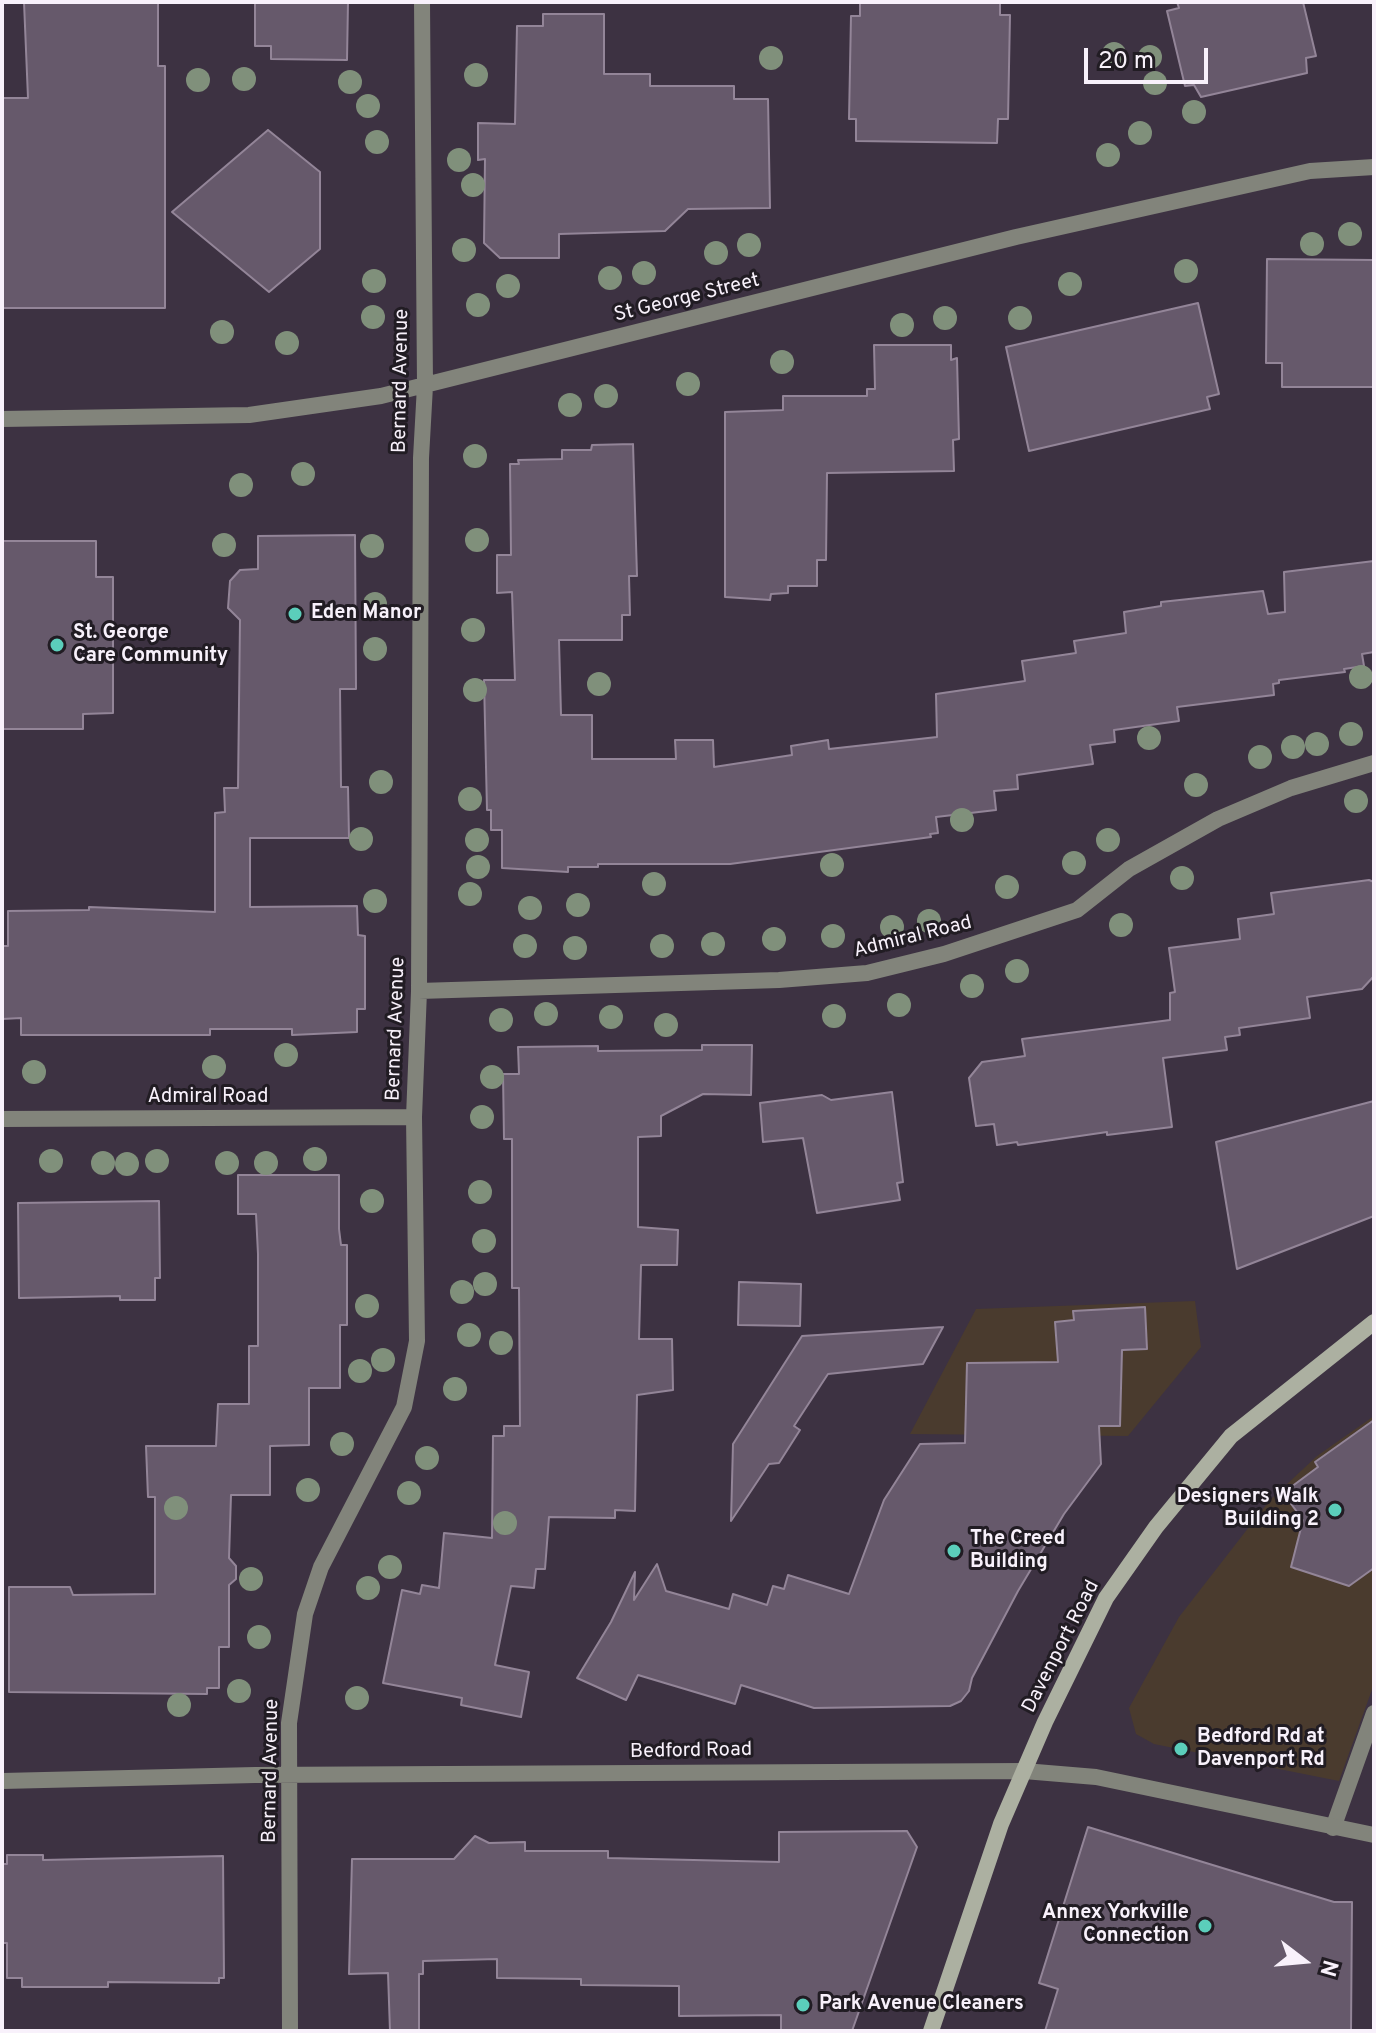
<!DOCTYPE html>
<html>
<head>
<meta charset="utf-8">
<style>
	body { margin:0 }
	#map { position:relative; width:1376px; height:2033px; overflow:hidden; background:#3d3242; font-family:Overpass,sans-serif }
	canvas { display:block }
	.frame { position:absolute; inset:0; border:4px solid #f8f1fb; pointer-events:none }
	.north { position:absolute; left:1264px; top:1921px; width:80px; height:80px; -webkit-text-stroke:6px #211c23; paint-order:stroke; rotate:106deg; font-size:22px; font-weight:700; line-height:32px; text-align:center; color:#f8f1fb }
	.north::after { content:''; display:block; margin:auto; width:28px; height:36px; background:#f8f1fb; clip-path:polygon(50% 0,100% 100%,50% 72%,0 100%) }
	.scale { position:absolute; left:1084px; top:48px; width:124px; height:36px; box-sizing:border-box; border:4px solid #f8f1fb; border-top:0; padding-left:10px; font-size:24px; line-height:28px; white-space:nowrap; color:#f8f1fb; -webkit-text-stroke:6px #211c23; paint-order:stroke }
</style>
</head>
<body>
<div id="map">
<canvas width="1376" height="2033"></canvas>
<div class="frame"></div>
<div class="north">N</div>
<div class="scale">20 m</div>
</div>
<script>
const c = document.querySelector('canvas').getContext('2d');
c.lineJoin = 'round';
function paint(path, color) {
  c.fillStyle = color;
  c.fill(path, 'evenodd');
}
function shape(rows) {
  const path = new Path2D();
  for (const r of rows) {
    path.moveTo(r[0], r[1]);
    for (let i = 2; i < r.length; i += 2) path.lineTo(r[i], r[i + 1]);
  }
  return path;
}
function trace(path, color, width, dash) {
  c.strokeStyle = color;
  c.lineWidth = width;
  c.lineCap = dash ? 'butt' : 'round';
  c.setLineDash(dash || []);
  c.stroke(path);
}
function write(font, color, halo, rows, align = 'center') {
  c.font = font + ' Overpass,sans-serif';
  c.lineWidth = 6;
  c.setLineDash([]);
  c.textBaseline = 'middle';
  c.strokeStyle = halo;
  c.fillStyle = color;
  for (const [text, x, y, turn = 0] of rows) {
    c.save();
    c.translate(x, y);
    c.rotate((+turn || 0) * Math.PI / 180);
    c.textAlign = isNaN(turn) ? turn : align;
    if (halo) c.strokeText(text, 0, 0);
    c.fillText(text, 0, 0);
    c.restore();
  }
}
paint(shape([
	[1195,1301,1201,1347,1128,1436,910,1434,976,1309],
	[1374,1416,1374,1684,1339,1781,1154,1744,1136,1734,1129,1708,1179,1617,1270,1500,1317,1456]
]), '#4a3b2e');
const building = shape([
	[24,2,158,2,158,66,165,66,165,308,2,308,2,98,28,98,24,2],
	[255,2,348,2,347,60,271,59,271,46,255,46,255,2],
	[860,2,1000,2,1000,15,1010,15,1008,119,998,119,997,143,856,141,856,119,849,119,851,16,860,16,860,2],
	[1177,2,1303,2,1316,56,1306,58,1307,73,1201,97,1194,85,1185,86,1167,11,1179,8,1177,2],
	[543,14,604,14,604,74,650,74,650,86,734,86,734,99,768,99,770,208,688,209,665,231,559,234,559,258,500,258,484,243,485,159,478,160,478,123,515,124,517,26,543,26,543,14],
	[268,130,320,172,320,249,269,292,172,212,268,130],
	[1267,259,1374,260,1374,387,1282,387,1282,363,1266,363,1267,259],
	[1198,303,1219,394,1207,397,1210,409,1029,451,1006,347,1198,303],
	[874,345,951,345,951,360,957,358,959,439,953,440,954,471,827,473,826,560,817,560,817,586,788,586,788,593,771,594,770,600,725,597,725,412,783,410,783,396,867,396,867,389,875,389,874,345],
	[633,444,637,576,629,576,630,615,622,615,622,640,559,640,561,715,592,715,592,759,676,759,675,740,713,740,714,767,792,755,791,746,828,740,829,749,937,737,936,694,1025,681,1022,661,1076,653,1074,641,1126,633,1124,612,1161,606,1161,602,1263,591,1268,614,1285,612,1284,572,1374,561,1374,652,1362,654,1364,666,1344,669,1345,672,1279,680,1279,683,1273,684,1274,695,1177,707,1179,721,1114,730,1115,742,1090,745,1093,764,1017,775,1018,789,994,791,996,810,936,817,938,833,930,834,931,837,730,864,598,864,598,867,568,867,568,872,502,868,502,830,491,830,491,810,487,810,484,680,515,680,512,592,497,593,497,555,511,555,510,464,519,464,518,460,562,459,562,450,591,450,592,445,633,444],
	[355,535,356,689,340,689,341,787,348,787,349,838,250,838,250,907,357,906,358,935,365,936,365,1009,357,1009,357,1032,292,1035,292,1029,210,1029,210,1035,21,1035,21,1018,2,1019,2,946,8,946,8,911,89,910,89,907,215,912,215,813,225,812,224,788,238,788,240,620,228,608,230,581,240,570,258,569,258,536,355,535],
	[2,541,96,541,96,577,113,577,113,713,83,714,83,729,2,729,2,541],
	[1369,880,1374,882,1374,976,1362,989,1307,997,1310,1018,1239,1028,1240,1035,1225,1037,1227,1050,1163,1058,1172,1127,1107,1135,1107,1132,1018,1145,1017,1142,997,1145,994,1124,976,1126,969,1078,982,1062,1025,1056,1022,1039,1170,1020,1170,993,1175,992,1169,948,1240,939,1238,919,1274,914,1271,893,1369,880],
	[702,1045,752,1045,751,1095,703,1094,661,1116,661,1136,638,1137,638,1227,678,1230,677,1265,641,1265,639,1339,672,1339,673,1390,637,1395,635,1511,615,1510,615,1518,549,1517,545,1569,536,1569,534,1588,511,1586,495,1665,529,1672,521,1717,461,1705,462,1698,383,1683,402,1590,420,1594,422,1585,439,1588,444,1533,492,1538,493,1436,504,1436,504,1426,520,1426,519,1288,512,1288,512,1139,504,1139,503,1074,519,1074,518,1047,598,1046,598,1051,702,1050,702,1045],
	[892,1092,903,1182,897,1183,900,1200,817,1213,803,1138,763,1142,760,1103,822,1095,831,1100,892,1092],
	[1374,1101,1374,1216,1237,1269,1216,1142,1374,1101],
	[238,1175,339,1175,339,1229,341,1245,347,1245,347,1325,340,1325,340,1388,309,1388,309,1445,270,1446,270,1495,231,1495,229,1558,236,1566,236,1579,229,1585,229,1647,219,1647,219,1688,207,1688,207,1694,9,1692,9,1587,70,1587,73,1595,155,1594,155,1497,148,1497,146,1446,216,1446,218,1404,249,1404,249,1346,258,1346,258,1254,256,1214,238,1214,238,1175],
	[159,1201,160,1278,155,1278,155,1300,120,1300,120,1296,19,1298,18,1203,159,1201],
	[739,1282,801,1284,800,1326,738,1325,739,1282],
	[1145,1307,1147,1349,1122,1350,1120,1426,1099,1426,1101,1464,1064,1514,1018,1591,972,1678,969,1691,961,1701,950,1706,814,1708,741,1685,735,1704,638,1675,626,1700,577,1678,611,1622,635,1572,634,1600,657,1564,666,1591,729,1609,733,1594,767,1605,773,1586,784,1589,788,1575,849,1594,884,1500,920,1444,965,1443,967,1363,1058,1362,1055,1322,1074,1320,1073,1311,1145,1307],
	[943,1327,923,1364,828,1374,794,1426,800,1430,779,1463,769,1464,731,1521,733,1444,802,1336,943,1327],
	[1374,1420,1374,1568,1349,1586,1291,1567,1303,1520,1283,1493,1318,1467,1315,1462,1374,1420],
	[1088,1827,1334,1902,1352,1902,1351,2031,1045,2031,1058,1989,1039,1983,1088,1827],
	[907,1831,917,1847,852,2031,781,2031,781,2015,679,2016,679,1986,581,1985,581,1979,497,1978,497,1959,423,1961,423,1974,419,1974,419,2031,390,2031,388,1973,349,1974,352,1859,454,1859,475,1836,489,1843,525,1842,525,1851,608,1851,608,1858,779,1862,779,1832,907,1831],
	[7,1855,43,1855,43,1860,223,1856,224,1978,219,1978,219,1983,108,1982,108,1987,22,1987,22,1978,7,1978,7,1943,2,1943,2,1864,7,1864,7,1855]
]);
paint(building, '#66596b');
trace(building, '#938598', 2);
trace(shape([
	[1333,1828,1374,1713]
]), '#82847b', 16);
trace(shape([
	[2,419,249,415,381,396,1016,237,1310,171,1374,167],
	[419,991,779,980,867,973,944,954,1077,910,1129,869,1218,819,1291,788,1374,763],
	[2,1119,414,1117],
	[2,1781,255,1775,1024,1771,1096,1777,1374,1835],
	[290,2031,289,1723,305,1614,321,1567,404,1407,417,1341,414,1117,419,991,421,458,425,386,422,2]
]), '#82847b', 16);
trace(shape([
	[931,2031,1001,1824,1045,1722,1106,1598,1156,1527,1231,1436,1374,1322]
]), '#acb0a1', 16);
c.fillStyle = '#80907b';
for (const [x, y] of [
	[1114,54],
	[1150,57],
	[771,58],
	[476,75],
	[244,79],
	[198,80],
	[350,82],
	[1155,83],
	[368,106],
	[1194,112],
	[1140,133],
	[377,142],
	[1108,155],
	[459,160],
	[473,185],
	[1350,234],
	[1312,244],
	[749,245],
	[464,250],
	[716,253],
	[1186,271],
	[644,273],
	[610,278],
	[374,281],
	[1070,284],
	[508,286],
	[478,305],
	[373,317],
	[945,318],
	[1020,318],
	[902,325],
	[222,332],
	[287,343],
	[782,362],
	[688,384],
	[606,396],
	[570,405],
	[475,456],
	[303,474],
	[241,485],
	[477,540],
	[224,545],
	[372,546],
	[375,604],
	[473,630],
	[375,649],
	[1361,677],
	[599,684],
	[475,690],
	[1351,734],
	[1149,738],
	[1317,744],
	[1293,747],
	[1260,757],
	[381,782],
	[1196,785],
	[470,799],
	[1356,801],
	[962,820],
	[361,839],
	[477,840],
	[1108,840],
	[1074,863],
	[832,865],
	[478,867],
	[1182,878],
	[654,884],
	[1007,887],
	[470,894],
	[375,901],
	[578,905],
	[530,908],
	[929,921],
	[1121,925],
	[892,927],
	[833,936],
	[774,939],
	[713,944],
	[525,946],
	[662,946],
	[575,948],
	[1017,971],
	[972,986],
	[899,1005],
	[546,1014],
	[834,1016],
	[611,1017],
	[501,1020],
	[666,1025],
	[286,1055],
	[214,1067],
	[34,1072],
	[492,1077],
	[482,1117],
	[315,1159],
	[51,1161],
	[157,1161],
	[103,1163],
	[227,1163],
	[266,1163],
	[127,1164],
	[480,1192],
	[372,1201],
	[484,1241],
	[485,1284],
	[462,1292],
	[367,1306],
	[469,1335],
	[501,1343],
	[383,1360],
	[360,1371],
	[455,1389],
	[342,1444],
	[427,1458],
	[308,1490],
	[409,1493],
	[176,1508],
	[505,1523],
	[390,1567],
	[251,1579],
	[368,1588],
	[259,1637],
	[239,1691],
	[357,1698],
	[179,1705]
]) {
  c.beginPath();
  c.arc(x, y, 12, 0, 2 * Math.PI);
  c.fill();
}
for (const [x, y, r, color] of [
	[295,614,8,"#5bcebb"],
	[57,645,8,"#5bcebb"],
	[1335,1510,8,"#5bcebb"],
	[954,1551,8,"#5bcebb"],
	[1181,1749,8,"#5bcebb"],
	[1205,1926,8,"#5bcebb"],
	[803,2005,8,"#5bcebb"]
]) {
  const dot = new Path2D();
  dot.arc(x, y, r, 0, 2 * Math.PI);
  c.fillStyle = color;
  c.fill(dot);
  trace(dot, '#211c23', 3);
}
write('20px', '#f8f1fb', '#211c23', [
	["St George Street",687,299,-14],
	["Bernard Avenue",402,381,-89],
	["Admiral Road",913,938,-14],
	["Bernard Avenue",397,1029,-88],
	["Admiral Road",208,1098],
	["Davenport Road",1062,1647,-63],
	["Bedford Road",691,1752,-1],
	["Bernard Avenue",272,1771,-89]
]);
write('bold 20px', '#f8f1fb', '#211c23', [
	["Eden Manor",311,614],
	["St. George",73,634],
	["Care Community",73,657],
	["Designers Walk",1319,1498,"right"],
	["Building 2",1319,1521,"right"],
	["The Creed",970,1540],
	["Building",970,1563],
	["Bedford Rd at",1197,1738],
	["Davenport Rd",1197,1761],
	["Annex Yorkville",1189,1914,"right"],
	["Connection",1189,1937,"right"],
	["Park Avenue Cleaners",819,2005]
], 'left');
</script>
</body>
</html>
